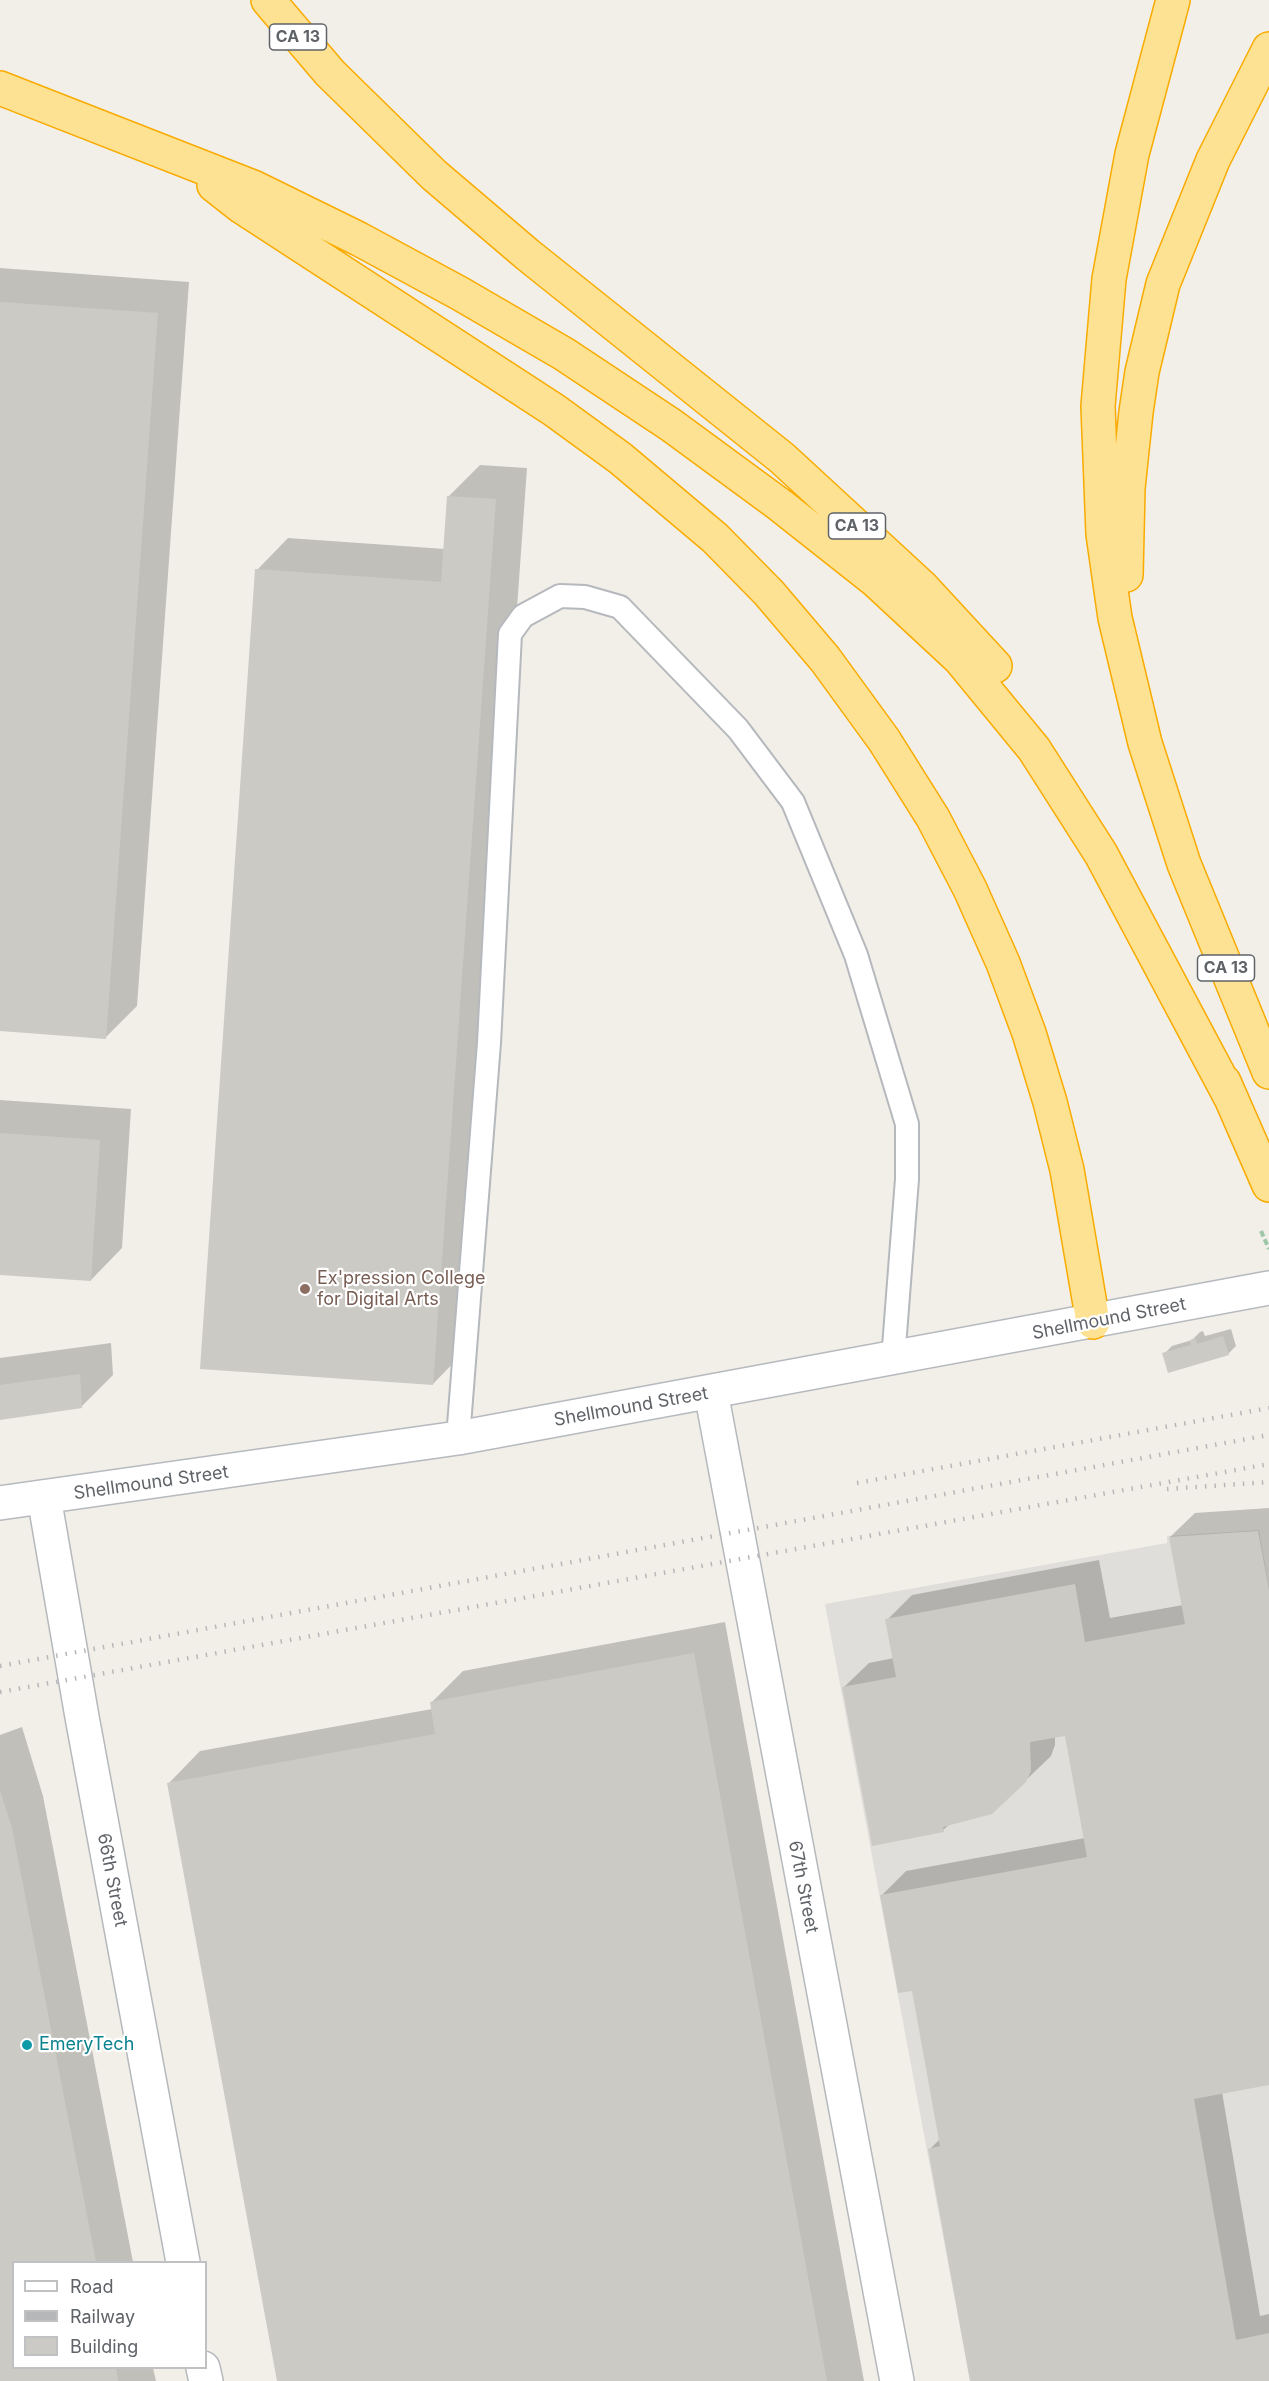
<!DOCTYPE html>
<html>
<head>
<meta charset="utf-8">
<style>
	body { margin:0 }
	#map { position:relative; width:1269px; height:2381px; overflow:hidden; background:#f1efe8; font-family:Inter,sans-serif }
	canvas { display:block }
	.legend { position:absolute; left:12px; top:2261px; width:195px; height:108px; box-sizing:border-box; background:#fff; border:2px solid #bfc1c3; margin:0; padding:8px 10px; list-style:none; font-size:18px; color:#5f6368 }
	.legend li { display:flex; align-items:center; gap:12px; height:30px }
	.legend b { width:30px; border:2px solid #bfc1c3 }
</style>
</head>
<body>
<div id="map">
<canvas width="1269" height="2381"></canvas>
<ul class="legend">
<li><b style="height:8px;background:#fff"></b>Road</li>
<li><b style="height:8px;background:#b6b7b8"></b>Railway</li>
<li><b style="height:16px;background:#cccac5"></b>Building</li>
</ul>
</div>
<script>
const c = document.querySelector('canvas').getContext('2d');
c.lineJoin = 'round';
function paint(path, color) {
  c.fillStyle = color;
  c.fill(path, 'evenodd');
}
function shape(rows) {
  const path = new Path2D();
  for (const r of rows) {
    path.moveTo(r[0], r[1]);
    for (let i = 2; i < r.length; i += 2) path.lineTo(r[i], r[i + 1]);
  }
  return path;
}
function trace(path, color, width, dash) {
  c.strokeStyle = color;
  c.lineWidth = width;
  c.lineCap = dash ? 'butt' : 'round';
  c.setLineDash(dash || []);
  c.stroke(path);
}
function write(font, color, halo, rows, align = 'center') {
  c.font = font + ' Inter,sans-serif';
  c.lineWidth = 4.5;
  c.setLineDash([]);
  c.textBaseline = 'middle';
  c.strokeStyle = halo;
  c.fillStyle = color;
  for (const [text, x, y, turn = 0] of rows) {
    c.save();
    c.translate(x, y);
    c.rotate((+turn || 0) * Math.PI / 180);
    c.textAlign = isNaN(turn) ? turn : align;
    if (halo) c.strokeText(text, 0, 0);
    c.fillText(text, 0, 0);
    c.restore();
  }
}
paint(shape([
	[1259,1530,1269,1586,1269,2381,970,2381,825,1604,1167,1543,1167,1536]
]), '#e0deda');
paint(shape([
	[0,268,189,282,137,1006,106,1037,0,1030],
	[480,465,527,468,464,1352,433,1384,257,570,288,538,445,549,448,497],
	[0,1100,131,1109,122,1248,91,1280,0,1274],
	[1231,1329,1236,1346,1228,1354,1164,1354,1172,1346,1192,1340,1200,1332,1203,1331,1205,1336],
	[111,1343,113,1375,81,1407,0,1418,0,1358],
	[1269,1508,1269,2083,1222,2092,1260,2316,1269,2314,1269,2381,972,2381,930,2149,941,2138,913,1989,882,1895,906,1871,1085,1838,1066,1734,1055,1736,1055,1745,1051,1756,1025,1781,950,1824,943,1830,844,1687,869,1663,894,1658,887,1620,912,1595,1099,1560,1110,1618,1183,1605,1170,1537,1195,1513],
	[725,1622,864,2381,278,2381,169,1783,200,1751,432,1709,431,1703,463,1671],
	[22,1727,43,1796,133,2262,14,2262,14,2368,153,2368,156,2381,0,2381,0,1735]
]), '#0003');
paint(shape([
	[0,302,158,313,106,1039,0,1031],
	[447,496,496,499,433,1385,200,1369,255,569,441,582],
	[0,1133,100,1140,91,1281,0,1275],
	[1223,1336,1229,1355,1168,1373,1162,1353,1191,1345,1190,1340,1195,1338,1197,1344],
	[80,1374,82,1408,0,1420,0,1385],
	[1258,1531,1269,1590,1269,2085,1194,2099,1236,2340,1269,2333,1269,2381,970,2381,928,2149,940,2146,912,1991,898,1993,880,1895,1087,1857,1065,1736,1030,1742,1031,1771,1026,1782,992,1814,943,1827,944,1832,872,1846,842,1687,896,1677,885,1619,1075,1584,1085,1642,1185,1624,1169,1537],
	[694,1653,827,2381,277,2381,167,1783,435,1734,430,1702],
	[0,1791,12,1828,96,2262,14,2262,14,2368,116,2368,118,2381,0,2381]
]), '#cccac5');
const lane = shape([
	[458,1438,489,1043,510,634,523,616,560,596,585,597,620,607,738,729,793,802,856,955,907,1124,907,1179,893,1360]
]);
const street = shape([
	[711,1392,897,2381],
	[44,1497,82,1717,183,2262],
	[203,2368,206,2381]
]);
const secondary = shape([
	[0,1503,458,1438,1269,1288]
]);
const highway = shape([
	[268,0,330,73,434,175,528,255,782,458,922,587,995,666],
	[1173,0,1132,154,1109,279,1098,406,1103,534,1115,618,1145,743,1184,864,1269,1072],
	[0,88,253,187,359,239,459,293,564,354,671,425,780,505,875,580,960,659,1034,749,1101,854,1232,1100],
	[214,185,242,207,554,410,620,458,715,538,769,593,825,659,884,740,933,818,970,889,1003,963,1029,1033,1050,1102,1067,1170,1093,1322],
	[1126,575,1128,488,1136,412,1142,372,1163,284,1213,160,1269,49],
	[1224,1082,1269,1185]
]);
trace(lane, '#b5b8bc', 26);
trace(street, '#b5b8bc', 36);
trace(secondary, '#b6babf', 36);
trace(highway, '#f9ab00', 36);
trace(shape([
	[1261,1231,1269,1249]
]), '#9cc7a9', 4, [6, 3]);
trace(lane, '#fff', 22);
trace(street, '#fff', 33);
trace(secondary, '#fff', 33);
trace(highway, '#fde293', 33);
trace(shape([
	[857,1483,1269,1408],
	[1167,1489,1269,1482],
	[0,1666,1269,1435],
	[0,1692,1269,1464]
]), '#b6b7b8', 4.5, [1.5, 8]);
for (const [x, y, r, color] of [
	[305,1289,6,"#8d6e63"],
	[27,2045,6,"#0f9aa8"]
]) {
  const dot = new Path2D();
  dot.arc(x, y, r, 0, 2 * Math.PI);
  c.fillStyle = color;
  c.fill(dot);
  trace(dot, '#fff', 2);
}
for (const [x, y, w] of [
	[298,37,57],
	[857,526,57],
	[1226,968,57]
]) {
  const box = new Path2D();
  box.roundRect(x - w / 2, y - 13, w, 26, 4.5);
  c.fillStyle = '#fff';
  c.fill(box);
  trace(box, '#5f6368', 1.5);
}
write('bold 16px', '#5f6368', null, [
	["CA 13",298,37],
	["CA 13",857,526],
	["CA 13",1226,968]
]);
write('18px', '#785e54', '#fff', [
	["Ex'pression College",317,1279],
	["for Digital Arts",317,1300]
], 'left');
write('18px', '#5f6368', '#fff', [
	["Shellmound Street",1109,1319,-11],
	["Shellmound Street",631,1407,-10],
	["Shellmound Street",151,1483,-8],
	["66th Street",112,1880,79],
	["67th Street",803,1887,79]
]);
write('18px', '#0d838f', '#fff', [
	["EmeryTech",39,2045]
], 'left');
</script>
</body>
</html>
